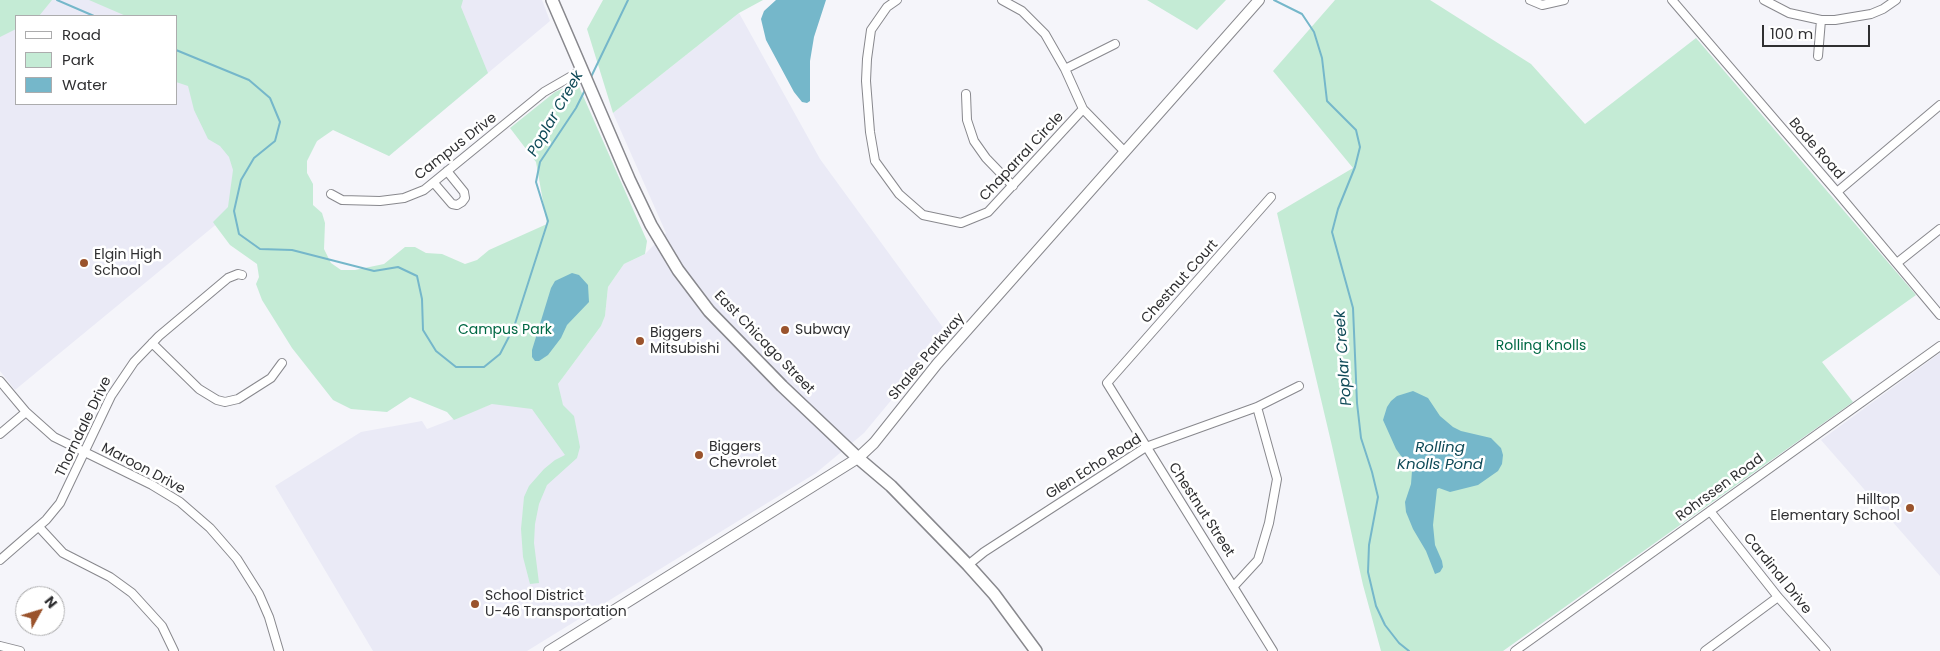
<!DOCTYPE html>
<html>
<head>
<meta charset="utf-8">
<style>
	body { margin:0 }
	#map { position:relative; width:1940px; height:651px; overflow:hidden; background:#f5f5fa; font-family:Poppins,sans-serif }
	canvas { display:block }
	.legend { position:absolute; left:15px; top:15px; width:162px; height:90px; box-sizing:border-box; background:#fff; border:1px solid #acacad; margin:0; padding:6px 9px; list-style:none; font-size:15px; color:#2f2f31 }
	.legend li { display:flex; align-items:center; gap:10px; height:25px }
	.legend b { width:25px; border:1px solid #acacad }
	.north { position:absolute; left:15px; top:586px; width:50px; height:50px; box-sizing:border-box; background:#fff; border:1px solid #acacad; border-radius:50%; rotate:51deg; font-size:14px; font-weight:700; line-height:20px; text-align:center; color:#2f2f31 }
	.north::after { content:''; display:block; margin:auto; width:18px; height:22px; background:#9a532c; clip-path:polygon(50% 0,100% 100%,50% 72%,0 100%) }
	.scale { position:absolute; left:1762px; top:25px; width:108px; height:22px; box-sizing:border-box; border:2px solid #2f2f31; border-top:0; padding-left:6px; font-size:15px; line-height:18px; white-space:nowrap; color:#2f2f31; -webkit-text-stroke:4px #fff; paint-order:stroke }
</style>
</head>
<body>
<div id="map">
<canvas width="1940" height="651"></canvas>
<ul class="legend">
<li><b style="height:6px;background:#fff"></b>Road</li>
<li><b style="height:14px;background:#c4ebd5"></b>Park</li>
<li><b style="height:14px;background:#75b7ca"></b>Water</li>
</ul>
<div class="north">N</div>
<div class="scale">100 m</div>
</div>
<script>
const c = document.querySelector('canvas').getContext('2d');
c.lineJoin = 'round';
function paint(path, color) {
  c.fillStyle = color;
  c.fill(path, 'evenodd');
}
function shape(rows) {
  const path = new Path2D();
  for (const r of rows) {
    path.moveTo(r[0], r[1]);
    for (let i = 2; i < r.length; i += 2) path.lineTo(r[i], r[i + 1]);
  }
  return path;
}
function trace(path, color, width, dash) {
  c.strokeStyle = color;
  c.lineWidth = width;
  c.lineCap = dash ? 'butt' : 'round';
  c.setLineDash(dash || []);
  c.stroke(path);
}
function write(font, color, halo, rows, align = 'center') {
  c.font = font + ' Poppins,sans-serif';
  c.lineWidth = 5;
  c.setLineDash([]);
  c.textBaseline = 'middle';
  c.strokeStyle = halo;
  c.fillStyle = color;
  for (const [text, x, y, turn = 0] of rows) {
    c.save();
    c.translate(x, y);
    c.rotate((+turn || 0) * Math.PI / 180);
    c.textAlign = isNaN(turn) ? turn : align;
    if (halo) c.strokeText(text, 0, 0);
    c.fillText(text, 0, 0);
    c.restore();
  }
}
paint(shape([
	[0,0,542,0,550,21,389,156,332,129,15,390,0,371],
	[16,16,176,16,176,104,16,104],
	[739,13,820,159,947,333,864,433,816,473,527,651,373,651,275,486,361,432,422,421,427,429,492,404,558,384,601,326,605,316,608,287,624,264,645,254,666,233,613,113],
	[1940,353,1940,576,1821,440]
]), '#eaeaf6');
paint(shape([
	[0,0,52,0,39,16,16,16,16,29,0,37],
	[89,0,463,0,461,7,488,73,389,156,333,130,317,141,307,161,307,173,313,184,313,205,322,213,325,223,324,249,331,263,341,270,355,270,384,264,405,247,415,247,426,253,442,254,465,264,477,260,489,250,547,224,536,162,510,128,555,92,577,82,647,241,645,254,624,264,608,287,605,316,601,326,558,384,563,405,574,416,580,447,577,458,547,485,539,504,535,524,534,543,539,583,530,584,523,557,521,529,524,497,529,486,544,469,555,460,565,455,532,409,492,404,454,420,447,412,410,397,387,412,351,409,333,400,292,348,262,300,256,284,259,277,257,264,230,245,215,225,213,222,228,207,233,170,229,157,220,146,208,139,194,110,188,86,176,82,176,16,126,16],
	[603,0,763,0,739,13,613,113,587,29],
	[1147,0,1226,0,1197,30],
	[1335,0,1430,0,1531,64,1585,124,1696,38,1916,295,1822,362,1853,402,1503,651,1381,651,1363,585,1332,446,1277,213,1353,168,1273,71]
]), '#c4ebd5');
paint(shape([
	[776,0,826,0,814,37,810,61,810,101,807,103,802,102,794,92,766,40,761,19,764,11],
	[572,273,579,275,588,285,589,302,567,325,561,338,548,355,539,361,535,361,532,357,532,350,551,288,555,281],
	[1413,391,1428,398,1440,416,1453,427,1461,431,1491,438,1501,448,1503,455,1502,464,1498,471,1478,485,1450,492,1439,488,1437,489,1433,525,1435,545,1442,561,1443,567,1440,572,1435,574,1426,551,1413,529,1406,512,1405,502,1411,484,1412,471,1396,449,1383,420,1387,407,1391,401,1397,396]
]), '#75b7ca');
trace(shape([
	[57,0,94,16],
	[1274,0,1302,14,1314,32,1322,58,1327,101,1356,130,1360,147,1355,167,1338,209,1332,232,1353,308,1357,403,1361,438,1372,472,1378,497,1369,545,1368,572,1376,606,1385,625,1399,643,1409,651],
	[176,50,249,80,270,98,280,122,275,141,254,158,241,180,234,211,239,234,260,249,292,250,374,271,398,267,417,276,422,299,423,330,436,351,456,367,484,367,500,354,514,327,548,221,536,182,540,162,576,108,586,88],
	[591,77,628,0]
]), '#75b7ca', 2);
const minor = shape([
	[897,0,887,7,871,30,867,59,866,81,870,132,875,161,899,194,923,215,961,223,988,212,1083,109,1065,69,1045,34,1022,11,1002,0],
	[1530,0,1542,5,1564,0],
	[1672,0,1837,192,1940,315],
	[1764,0,1789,13,1821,20,1835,20,1871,14,1883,9,1896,0],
	[1818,56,1821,20],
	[1065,69,1115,44],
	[966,94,967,120,974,141,986,158,1013,186],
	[1083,109,1124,151],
	[434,183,452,204,457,205,462,202,465,198,464,192,447,171],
	[1837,192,1940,105],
	[331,194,342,200,380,201,404,198,424,190,544,92,582,70],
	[1271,197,1107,383,1273,651],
	[1897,263,1940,229],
	[152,343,199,389,217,400,225,402,238,399,271,378,282,363],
	[0,381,26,412,54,437,152,485,180,502,210,528,237,559,259,594,269,617,279,651],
	[0,434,26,412],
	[1710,511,1778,597,1826,651],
	[39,527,63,553,110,577,132,593,162,626,174,651],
	[0,560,46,520,60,503,111,396,134,362,159,336,228,278,238,274,242,275],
	[968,565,984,552,1146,447,1257,407,1299,386],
	[1234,586,1258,560,1269,523,1277,479,1257,407],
	[0,646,20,651],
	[1515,651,1940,346],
	[1705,651,1778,597]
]);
const tertiary = shape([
	[549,651,858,458,874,443,937,364,1259,0]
]);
const secondary = shape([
	[552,0,629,179,651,225,678,270,709,311,782,386,858,458,891,486,968,565,994,594,1036,651]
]);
trace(minor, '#88888d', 10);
trace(tertiary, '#88888d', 12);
trace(secondary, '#88888d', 14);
trace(minor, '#fff', 8);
trace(tertiary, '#fff', 10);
trace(secondary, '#fff', 11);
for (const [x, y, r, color] of [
	[84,263,5,"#9a532c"],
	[785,330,5,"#9a532c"],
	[640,341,5,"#9a532c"],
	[699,455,5,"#9a532c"],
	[1910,508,5,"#9a532c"],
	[475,604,5,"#9a532c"]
]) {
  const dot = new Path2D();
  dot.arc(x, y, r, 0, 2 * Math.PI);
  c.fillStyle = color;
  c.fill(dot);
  trace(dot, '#fff', 2);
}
write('14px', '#2f2f31', '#fff', [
	["Campus Drive",456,147,-38],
	["Bode Road",1816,149,49],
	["Chaparral Circle",1022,157,-47],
	["Chestnut Court",1180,282,-48],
	["East Chicago Street",764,343,46],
	["Shales Parkway",927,357,-50],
	["Thorndale Drive",84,427,-64],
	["Glen Echo Road",1094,467,-32],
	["Maroon Drive",143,469,28],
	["Rohrssen Road",1720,488,-36],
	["Chestnut Street",1201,510,57],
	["Cardinal Drive",1777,574,51]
]);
write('14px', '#2f2f31', '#fff', [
	["Elgin High",94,255],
	["School",94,271],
	["Subway",795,330],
	["Biggers",650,333],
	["Mitsubishi",650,349],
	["Biggers",709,447],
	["Chevrolet",709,463],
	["Hilltop",1900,500,"right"],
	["Elementary School",1900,516,"right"],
	["School District",485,596],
	["U-46 Transportation",485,612]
], 'left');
write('14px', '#006844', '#fff', [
	["Campus Park",505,330],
	["Rolling Knolls",1541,346]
]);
write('italic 15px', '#0e4957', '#fff', [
	["Poplar Creek",556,114,-60],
	["Poplar Creek",1344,358,-94],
	["Rolling",1440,448],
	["Knolls Pond",1440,465]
]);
</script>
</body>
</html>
